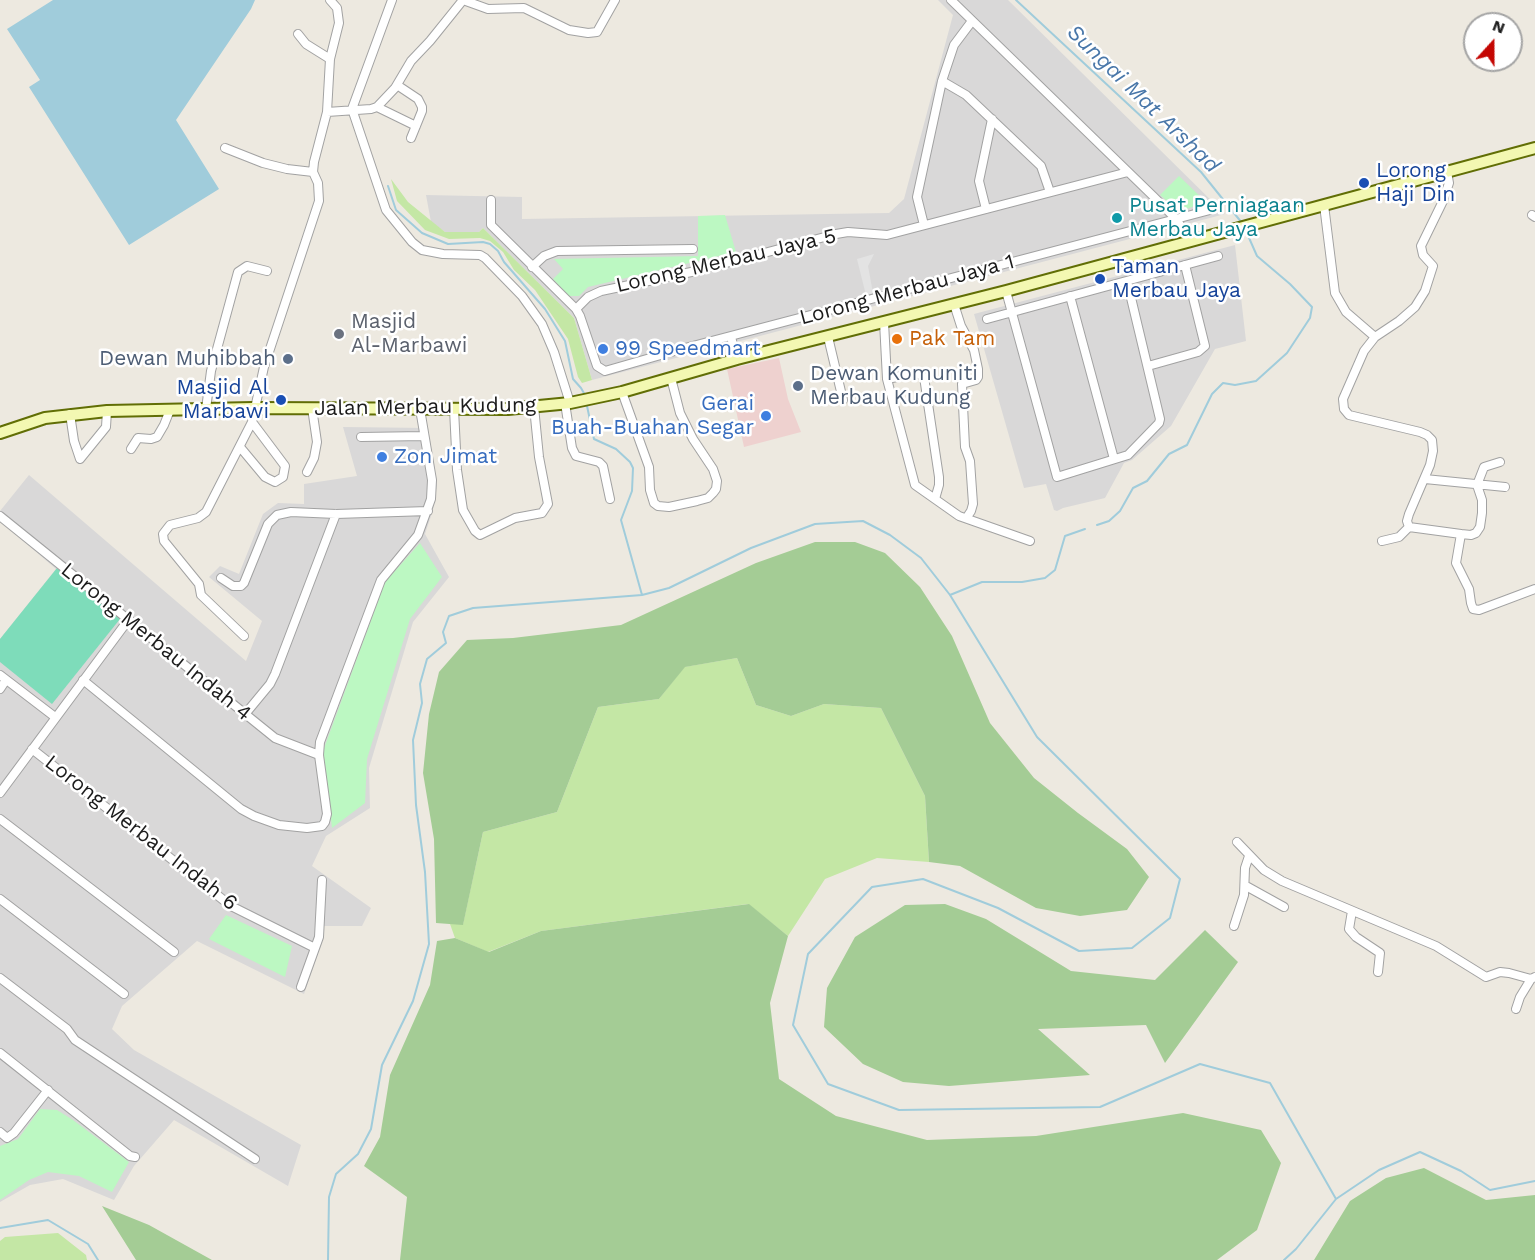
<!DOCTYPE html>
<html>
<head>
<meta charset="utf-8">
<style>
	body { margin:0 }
	#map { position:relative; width:1535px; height:1260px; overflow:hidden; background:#ede9e0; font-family:"Work Sans",sans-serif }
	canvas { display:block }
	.north { position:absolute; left:1463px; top:12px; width:60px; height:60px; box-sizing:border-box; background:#fff; border:2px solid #a4a4a4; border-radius:50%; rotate:21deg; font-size:16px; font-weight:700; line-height:24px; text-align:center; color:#1b1b1b }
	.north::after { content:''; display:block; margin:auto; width:21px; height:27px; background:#c40602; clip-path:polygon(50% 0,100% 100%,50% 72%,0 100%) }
</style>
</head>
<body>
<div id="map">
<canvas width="1535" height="1260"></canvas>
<div class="north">N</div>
</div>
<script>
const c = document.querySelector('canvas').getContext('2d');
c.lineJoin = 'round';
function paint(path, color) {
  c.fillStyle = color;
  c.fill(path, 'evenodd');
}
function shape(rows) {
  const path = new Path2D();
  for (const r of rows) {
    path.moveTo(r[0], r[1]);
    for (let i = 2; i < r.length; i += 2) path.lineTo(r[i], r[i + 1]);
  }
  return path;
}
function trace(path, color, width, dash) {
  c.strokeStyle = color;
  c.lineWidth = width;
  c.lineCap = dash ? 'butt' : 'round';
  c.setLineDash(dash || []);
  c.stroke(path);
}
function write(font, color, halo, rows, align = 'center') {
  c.font = font + ' "Work Sans",sans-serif';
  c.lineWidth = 5;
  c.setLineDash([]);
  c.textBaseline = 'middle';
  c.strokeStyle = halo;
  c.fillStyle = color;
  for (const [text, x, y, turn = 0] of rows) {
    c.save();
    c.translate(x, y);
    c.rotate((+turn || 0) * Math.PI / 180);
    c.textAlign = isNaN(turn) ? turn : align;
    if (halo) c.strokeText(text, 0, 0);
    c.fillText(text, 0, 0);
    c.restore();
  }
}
paint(shape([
	[938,0,1008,0,1225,214,592,380,574,318,483,228,479,232,445,232,431,222,426,195,522,197,522,219,889,213,904,199,953,15],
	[1235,245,1246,341,1215,349,1171,426,1132,460,1124,463,1105,498,1063,508,1057,511,1054,510,1046,484,1024,488,974,314],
	[343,427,428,428,437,485,433,510,425,534,449,577,413,622,369,768,370,808,326,836,312,866,371,908,362,926,323,926,322,942,304,994,197,941,122,1006,112,1029,134,1050,301,1145,288,1186,174,1120,134,1166,114,1200,63,1179,30,1185,0,1202,0,639,56,569,0,521,0,511,29,475,246,661,262,621,209,577,220,566,239,574,263,514,278,503,304,504,304,484,357,476]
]), '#d9d8d8');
paint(shape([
	[779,358,788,399,801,432,744,447,727,369]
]), '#eed1cf');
paint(shape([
	[391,179,408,202,445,232,479,232,483,228,574,318,592,380,582,383,578,377,568,339,535,290,514,270,503,252,490,241,480,238,449,239,425,230,397,201],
	[737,658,756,705,791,716,824,704,881,708,925,796,929,862,877,858,825,879,788,936,748,904,541,931,488,952,455,938,450,924,463,924,483,832,557,812,598,707,659,699,684,667],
	[58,1233,86,1255,87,1260,0,1260,0,1241,5,1237]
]), '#c4e7a5');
paint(shape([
	[815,542,855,542,885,553,920,587,952,636,990,723,1034,778,1078,813,1127,849,1149,877,1127,910,1080,916,1036,908,960,866,929,862,925,796,881,708,824,704,791,716,756,705,737,658,685,667,659,699,598,707,557,812,483,832,463,925,436,923,434,839,423,773,429,714,439,672,467,640,513,638,621,625,756,563],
	[749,904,788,936,770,1003,779,1079,836,1116,927,1140,1036,1136,1183,1113,1261,1130,1281,1163,1257,1230,1217,1260,400,1260,407,1197,364,1166,380,1137,390,1075,430,985,437,941,455,938,489,952,541,931],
	[945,904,986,919,1071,971,1155,980,1205,930,1238,962,1165,1063,1146,1025,1038,1029,1090,1075,949,1086,903,1082,863,1064,824,1027,827,988,855,937,905,905],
	[1424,1168,1486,1200,1535,1195,1535,1260,1314,1260,1350,1201,1386,1178],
	[102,1206,149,1225,212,1260,136,1260]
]), '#a4cc95');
paint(shape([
	[1179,176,1206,202,1181,211,1176,209,1160,195],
	[725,215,736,252,588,287,579,296,569,296,553,279,563,269,554,259,698,256,698,216],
	[420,543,442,577,410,619,367,759,365,803,332,828,323,751,385,582],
	[226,915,292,946,285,977,209,939],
	[40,1109,57,1110,73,1120,129,1162,112,1192,79,1176,48,1172,29,1180,0,1200,0,1146,18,1139]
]), '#bcf8c2');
paint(shape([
	[57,568,120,619,52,704,0,662,0,639]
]), '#7edcba');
paint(shape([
	[874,254,868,266,873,293,866,295,857,259]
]), '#e3e3e3');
paint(shape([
	[53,0,255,0,251,9,176,120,219,189,129,245,29,87,40,80,7,29]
]), '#a0ccdb');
trace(shape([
	[1016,0,1201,172,1242,223],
	[388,186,396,210,422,233,448,244,483,242,490,244,498,251,504,262,545,309,565,341,573,379,581,388,585,395],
	[587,406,594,439,616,449,630,462,633,468,632,491,621,520,642,595],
	[1097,525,1109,521,1120,511,1133,488,1147,481,1169,454,1187,445,1212,394,1223,383,1235,385,1256,381,1287,353,1310,318,1312,307,1290,284,1257,256,1246,231],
	[950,595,982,582,1022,582,1045,578,1055,570,1065,536,1085,529],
	[0,1228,48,1220,88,1244,98,1260],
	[328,1260,329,1197,336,1174,358,1154,371,1129,382,1065,413,1001,429,944,425,872,416,805,413,740,422,703,420,684,427,659,446,643,443,632,449,616,473,608,642,595,669,588,751,548,815,524,863,521,890,535,921,558,950,595,1037,737,1180,879,1170,918,1132,948,1079,951,998,908,923,879,872,887,808,954,793,1025,828,1084,899,1110,1100,1107,1200,1064,1270,1083,1336,1199,1379,1170,1420,1152,1461,1171,1490,1190,1535,1181],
	[1284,1260,1296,1249,1336,1199]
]), '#a0ccdb', 2);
const street = shape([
	[392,0,352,109,386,210,412,242,422,250,443,254,480,255,485,258,522,296,542,324,554,352,570,403],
	[951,0,1153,196,1176,219,1191,241],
	[298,34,306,44,330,59],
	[942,81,966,95,1041,166,1050,192],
	[397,85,418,99,422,107,422,111,411,138],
	[377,107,416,126],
	[327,112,371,109,377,107,395,88,411,61,430,41,463,0,488,9,524,8,569,30,588,33,597,32,615,0],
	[225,148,263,163,287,169,313,172],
	[491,200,491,225,576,309,580,316,597,366,605,371,685,348,1210,210],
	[1324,205,1335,293,1346,312,1375,337],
	[986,209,979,181,992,119],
	[1532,215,1535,217],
	[924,225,917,197,942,81,954,45,972,21],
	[532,267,544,256,557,251,693,249],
	[1006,291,1057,477,1128,455,1159,423,1160,419,1127,281],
	[1070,296,1114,459],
	[954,304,961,326,974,350,978,369,978,377,976,380,962,384,965,447,970,461,973,504,971,511,967,517],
	[576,309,588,297,601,291,696,271,836,234,848,232,887,235,1128,172],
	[987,319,1218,256],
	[884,322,887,379,915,485,959,516,1030,541],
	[731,337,737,359],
	[828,337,843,400],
	[1148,366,1198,352,1205,346,1185,265],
	[887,379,917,373,924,377,939,477,939,485,935,499],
	[622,392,649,467,650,490,654,503,658,506,669,507,697,501,708,498,713,493,716,489,717,481,713,469,693,439,680,413,671,378],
	[565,403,572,448,576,456,599,462,603,466,610,499],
	[206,409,211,371,238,272,247,266,267,271],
	[454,409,457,470,463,510,475,531,480,535,515,518,542,513,548,504,539,457,534,407],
	[70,414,74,441,80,459,106,427,107,411],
	[361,437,424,436],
	[240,447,265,477,275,482,283,477,285,466,252,422],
	[131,449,138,438,151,439,157,437,164,425,170,410],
	[307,472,314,458,317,442,312,408],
	[1425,479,1505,487],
	[0,516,275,738,319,755],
	[1409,527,1461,534,1471,535,1476,533,1480,527,1482,513,1482,500,1477,485,1484,467,1500,462],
	[1461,534,1456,563,1469,589,1471,603,1473,609,1479,610,1535,589],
	[1382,541,1399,537,1409,527,1407,521,1409,514,1430,465,1433,451,1432,440,1427,435,1420,432,1349,415,1344,409,1343,399,1364,351,1375,337,1399,321,1415,307,1425,291,1433,266,1423,255,1421,246,1443,201,1449,183,1447,172],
	[221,578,233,586,241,586,244,583,268,524,277,515,291,512,336,514,428,511],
	[244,636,201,595,199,584,164,541,163,534,170,525,198,518,206,512,252,422,264,367,319,201,318,183,313,172,314,162,327,112,330,59,339,23,337,8,330,0],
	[0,675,55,717],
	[83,680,241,809,254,816,279,825,307,828,322,826,325,822,327,814,319,755,320,742,381,580,418,535,431,499,432,480,420,409],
	[0,689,6,680],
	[246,713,270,684,275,674,336,514],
	[32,749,231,906,315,948],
	[0,793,129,619],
	[0,819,174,952],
	[1237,842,1264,870,1282,881,1436,946,1486,977,1500,972,1509,973,1531,979,1535,977],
	[1246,886,1284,907],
	[0,899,124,994],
	[1352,911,1349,929,1356,937,1380,953,1378,972],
	[1234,926,1244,895,1245,868,1249,856],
	[0,978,67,1029,75,1040,255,1159],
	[301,987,319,937,322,880],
	[1516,1009,1520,997,1531,979],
	[0,1053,130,1156,135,1157],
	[0,1132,7,1138,14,1133,48,1090]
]);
const secondary = shape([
	[0,433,45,418,107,411,253,408,508,409,570,403,622,392,737,359,1006,291,1535,148]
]);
trace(street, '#a2a2a2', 10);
trace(secondary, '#616e05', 14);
trace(street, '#fff', 8);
trace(secondary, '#f3f8b2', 10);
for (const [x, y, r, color] of [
	[1364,183,6,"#1a4fb4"],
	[1117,218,6,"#0f9aa8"],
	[1100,279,6,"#1a4fb4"],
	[339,334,6,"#6b7280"],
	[897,339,6,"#e8710a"],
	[603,349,6,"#3f7fe0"],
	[288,359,6,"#5c6f8a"],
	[798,386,6,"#5c6f8a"],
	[281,400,6,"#1a4fb4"],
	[766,416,6,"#3f7fe0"],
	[382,457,6,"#3f7fe0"]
]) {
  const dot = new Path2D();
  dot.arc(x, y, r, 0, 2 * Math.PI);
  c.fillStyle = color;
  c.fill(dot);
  trace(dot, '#fff', 2);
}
write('21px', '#164399', '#fff', [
	["Lorong",1376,171],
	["Haji Din",1376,195],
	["Taman",1112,267],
	["Merbau Jaya",1112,291],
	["Masjid Al",269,388,"right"],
	["Marbawi",269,412,"right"]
], 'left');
write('21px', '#0d838f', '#fff', [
	["Pusat Perniagaan",1129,206],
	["Merbau Jaya",1129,230]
], 'left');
write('21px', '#1b1b1b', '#fff', [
	["Lorong Merbau Jaya 5",726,261,-13],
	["Lorong Merbau Jaya 1",907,290,-15],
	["Jalan Merbau Kudung",425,407,-1],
	["Lorong Merbau Indah 4",156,642,39],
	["Lorong Merbau Indah 6",141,833,38]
]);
write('21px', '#5b616d', '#fff', [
	["Masjid",351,322],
	["Al-Marbawi",351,346]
], 'left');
write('21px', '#c56008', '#fff', [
	["Pak Tam",909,339]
], 'left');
write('21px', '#366cbe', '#fff', [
	["99 Speedmart",615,349],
	["Gerai",754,404,"right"],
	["Buah-Buahan Segar",754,428,"right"],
	["Zon Jimat",394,457]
], 'left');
write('21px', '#4e5e75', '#fff', [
	["Dewan Muhibbah",276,359],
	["Dewan Komuniti",810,374,"left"],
	["Merbau Kudung",810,398,"left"]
], 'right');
write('italic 22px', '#4977a9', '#fff', [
	["Sungai Mat Arshad",1143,99,44]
]);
</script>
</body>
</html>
